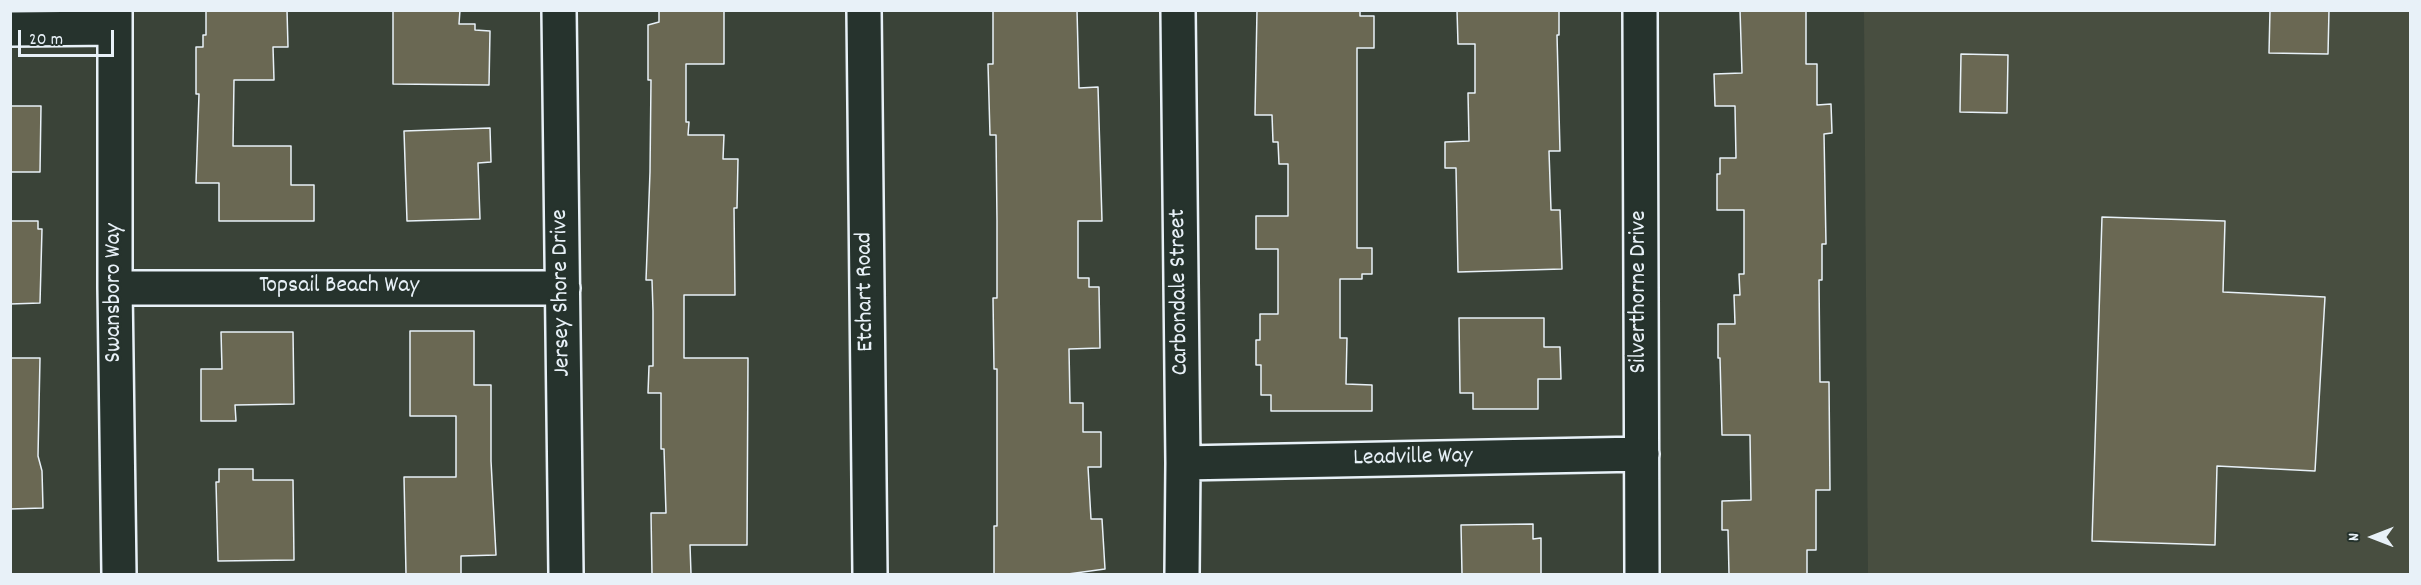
<!DOCTYPE html>
<html>
<head>
<meta charset="utf-8">
<style>
	body { margin:0 }
	#map { position:relative; width:2421px; height:585px; overflow:hidden; background:#3a4338; font-family:Dekko,sans-serif }
	canvas { display:block }
	.frame { position:absolute; inset:0; border:12px solid #e8f1f8; pointer-events:none }
	.north { position:absolute; left:2343px; top:507px; width:60px; height:60px; -webkit-text-stroke:4px #26332d; paint-order:stroke; rotate:270deg; font-size:16px; font-weight:700; line-height:24px; text-align:center; color:#e8f1f8 }
	.north::after { content:''; display:block; margin:auto; width:21px; height:27px; background:#e8f1f8; clip-path:polygon(50% 0,100% 100%,50% 72%,0 100%) }
	.scale { position:absolute; left:18px; top:30px; width:96px; height:27px; box-sizing:border-box; border:3px solid #e8f1f8; border-top:0; padding-left:8px; font-size:18px; line-height:21px; white-space:nowrap; color:#e8f1f8; -webkit-text-stroke:4px #26332d; paint-order:stroke }
</style>
</head>
<body>
<div id="map">
<canvas width="2421" height="585"></canvas>
<div class="frame"></div>
<div class="north">N</div>
<div class="scale">20 m</div>
</div>
<script>
const c = document.querySelector('canvas').getContext('2d');
c.lineJoin = 'round';
function paint(path, color) {
  c.fillStyle = color;
  c.fill(path, 'evenodd');
}
function shape(rows) {
  const path = new Path2D();
  for (const r of rows) {
    path.moveTo(r[0], r[1]);
    for (let i = 2; i < r.length; i += 2) path.lineTo(r[i], r[i + 1]);
  }
  return path;
}
function trace(path, color, width, dash) {
  c.strokeStyle = color;
  c.lineWidth = width;
  c.lineCap = dash ? 'butt' : 'round';
  c.setLineDash(dash || []);
  c.stroke(path);
}
function write(font, color, halo, rows, align = 'center') {
  c.font = font + ' Dekko,sans-serif';
  c.lineWidth = 4.5;
  c.setLineDash([]);
  c.textBaseline = 'middle';
  c.strokeStyle = halo;
  c.fillStyle = color;
  for (const [text, x, y, turn = 0] of rows) {
    c.save();
    c.translate(x, y);
    c.rotate((+turn || 0) * Math.PI / 180);
    c.textAlign = isNaN(turn) ? turn : align;
    if (halo) c.strokeText(text, 0, 0);
    c.fillText(text, 0, 0);
    c.restore();
  }
}
paint(shape([
	[1864,11,2410,11,2410,574,1868,574]
]), '#484e40');
const building = shape([
	[206,10,287,10,288,47,273,47,274,80,234,80,233,146,291,146,291,185,314,185,314,221,219,221,219,183,196,183,199,94,196,94,196,47,203,47,203,35,206,35,206,10],
	[393,10,460,10,459,24,475,24,475,30,490,31,489,85,393,84,393,10],
	[659,10,724,10,724,64,686,64,686,122,689,122,688,135,724,135,723,159,738,159,737,208,734,208,735,295,684,295,684,358,748,358,747,545,690,545,691,574,652,574,651,513,666,513,664,449,661,449,661,393,648,393,649,366,653,366,653,311,652,280,646,280,650,172,651,80,648,80,648,25,659,22,659,10],
	[993,10,1077,10,1079,88,1098,87,1102,221,1078,221,1078,278,1089,278,1089,287,1099,287,1100,348,1069,349,1070,403,1083,403,1083,432,1101,432,1101,467,1088,467,1091,519,1102,519,1105,569,1068,574,994,574,994,526,997,526,997,369,994,369,993,298,997,298,997,221,996,135,990,135,988,64,993,64,993,10],
	[1257,10,1360,10,1360,16,1374,16,1374,48,1357,48,1357,248,1372,248,1372,274,1362,274,1362,279,1340,279,1340,338,1347,338,1346,384,1372,385,1372,411,1271,411,1271,395,1261,395,1261,365,1256,365,1256,340,1260,340,1260,314,1278,314,1278,249,1256,249,1256,216,1288,216,1288,164,1279,164,1278,142,1273,142,1272,115,1255,115,1257,10],
	[1457,10,1559,10,1559,35,1557,35,1560,151,1549,151,1551,210,1560,210,1562,269,1458,272,1456,168,1445,168,1445,142,1469,141,1468,93,1475,93,1475,44,1458,44,1457,10],
	[1740,10,1806,10,1806,64,1817,64,1817,105,1831,104,1832,133,1824,134,1826,244,1822,244,1822,280,1819,280,1820,382,1829,382,1830,490,1816,490,1816,550,1807,550,1807,574,1729,574,1728,530,1722,530,1722,501,1751,500,1750,435,1722,435,1720,358,1718,358,1718,324,1735,324,1734,295,1740,295,1739,274,1744,274,1744,210,1717,210,1717,174,1720,174,1720,158,1736,158,1735,106,1715,106,1714,74,1742,73,1740,10],
	[2270,10,2329,10,2328,54,2269,53,2270,10],
	[1961,54,2008,55,2007,113,1960,112,1961,54],
	[10,106,41,106,40,172,10,172,10,106],
	[490,128,491,162,478,163,480,219,407,221,404,131,490,128],
	[2102,217,2225,221,2223,292,2325,297,2315,471,2217,466,2215,545,2092,541,2102,217],
	[10,221,38,221,38,229,42,229,40,303,10,304,10,221],
	[1459,318,1544,318,1544,347,1560,347,1561,379,1538,379,1538,409,1473,409,1473,393,1460,393,1459,318],
	[410,331,474,331,474,385,491,385,491,461,496,555,461,556,461,574,406,574,404,477,456,477,456,416,410,416,410,331],
	[221,332,293,332,294,404,235,405,236,421,201,421,201,369,222,369,221,332],
	[10,358,40,358,38,456,42,471,43,508,10,509,10,358],
	[219,469,253,469,253,480,293,480,294,560,218,561,216,482,219,482,219,469],
	[1533,524,1533,539,1541,538,1541,574,1462,574,1461,525,1533,524]
]);
paint(building, '#6a6853');
trace(building, '#e8f1f8', 1.5);
const minor = shape([
	[115,10,115,288,119,574],
	[559,10,566,574],
	[864,10,870,574],
	[1178,10,1183,463,1182,574],
	[1640,10,1642,574],
	[10,29,115,28],
	[115,288,563,288],
	[1183,463,1642,454]
]);
trace(minor, '#e8f1f8', 38);
trace(minor, '#26332d', 33);
write('24px', '#e8f1f8', '#26332d', [
	["Topsail Beach Way",339,288],
	["Etchart Road",867,292,-91],
	["Carbondale Street",1181,292,-91],
	["Silverthorne Drive",1641,292,-90],
	["Swansboro Way",116,293,-90],
	["Jersey Shore Drive",563,293,-91],
	["Leadville Way",1413,459,-1]
]);
</script>
</body>
</html>
